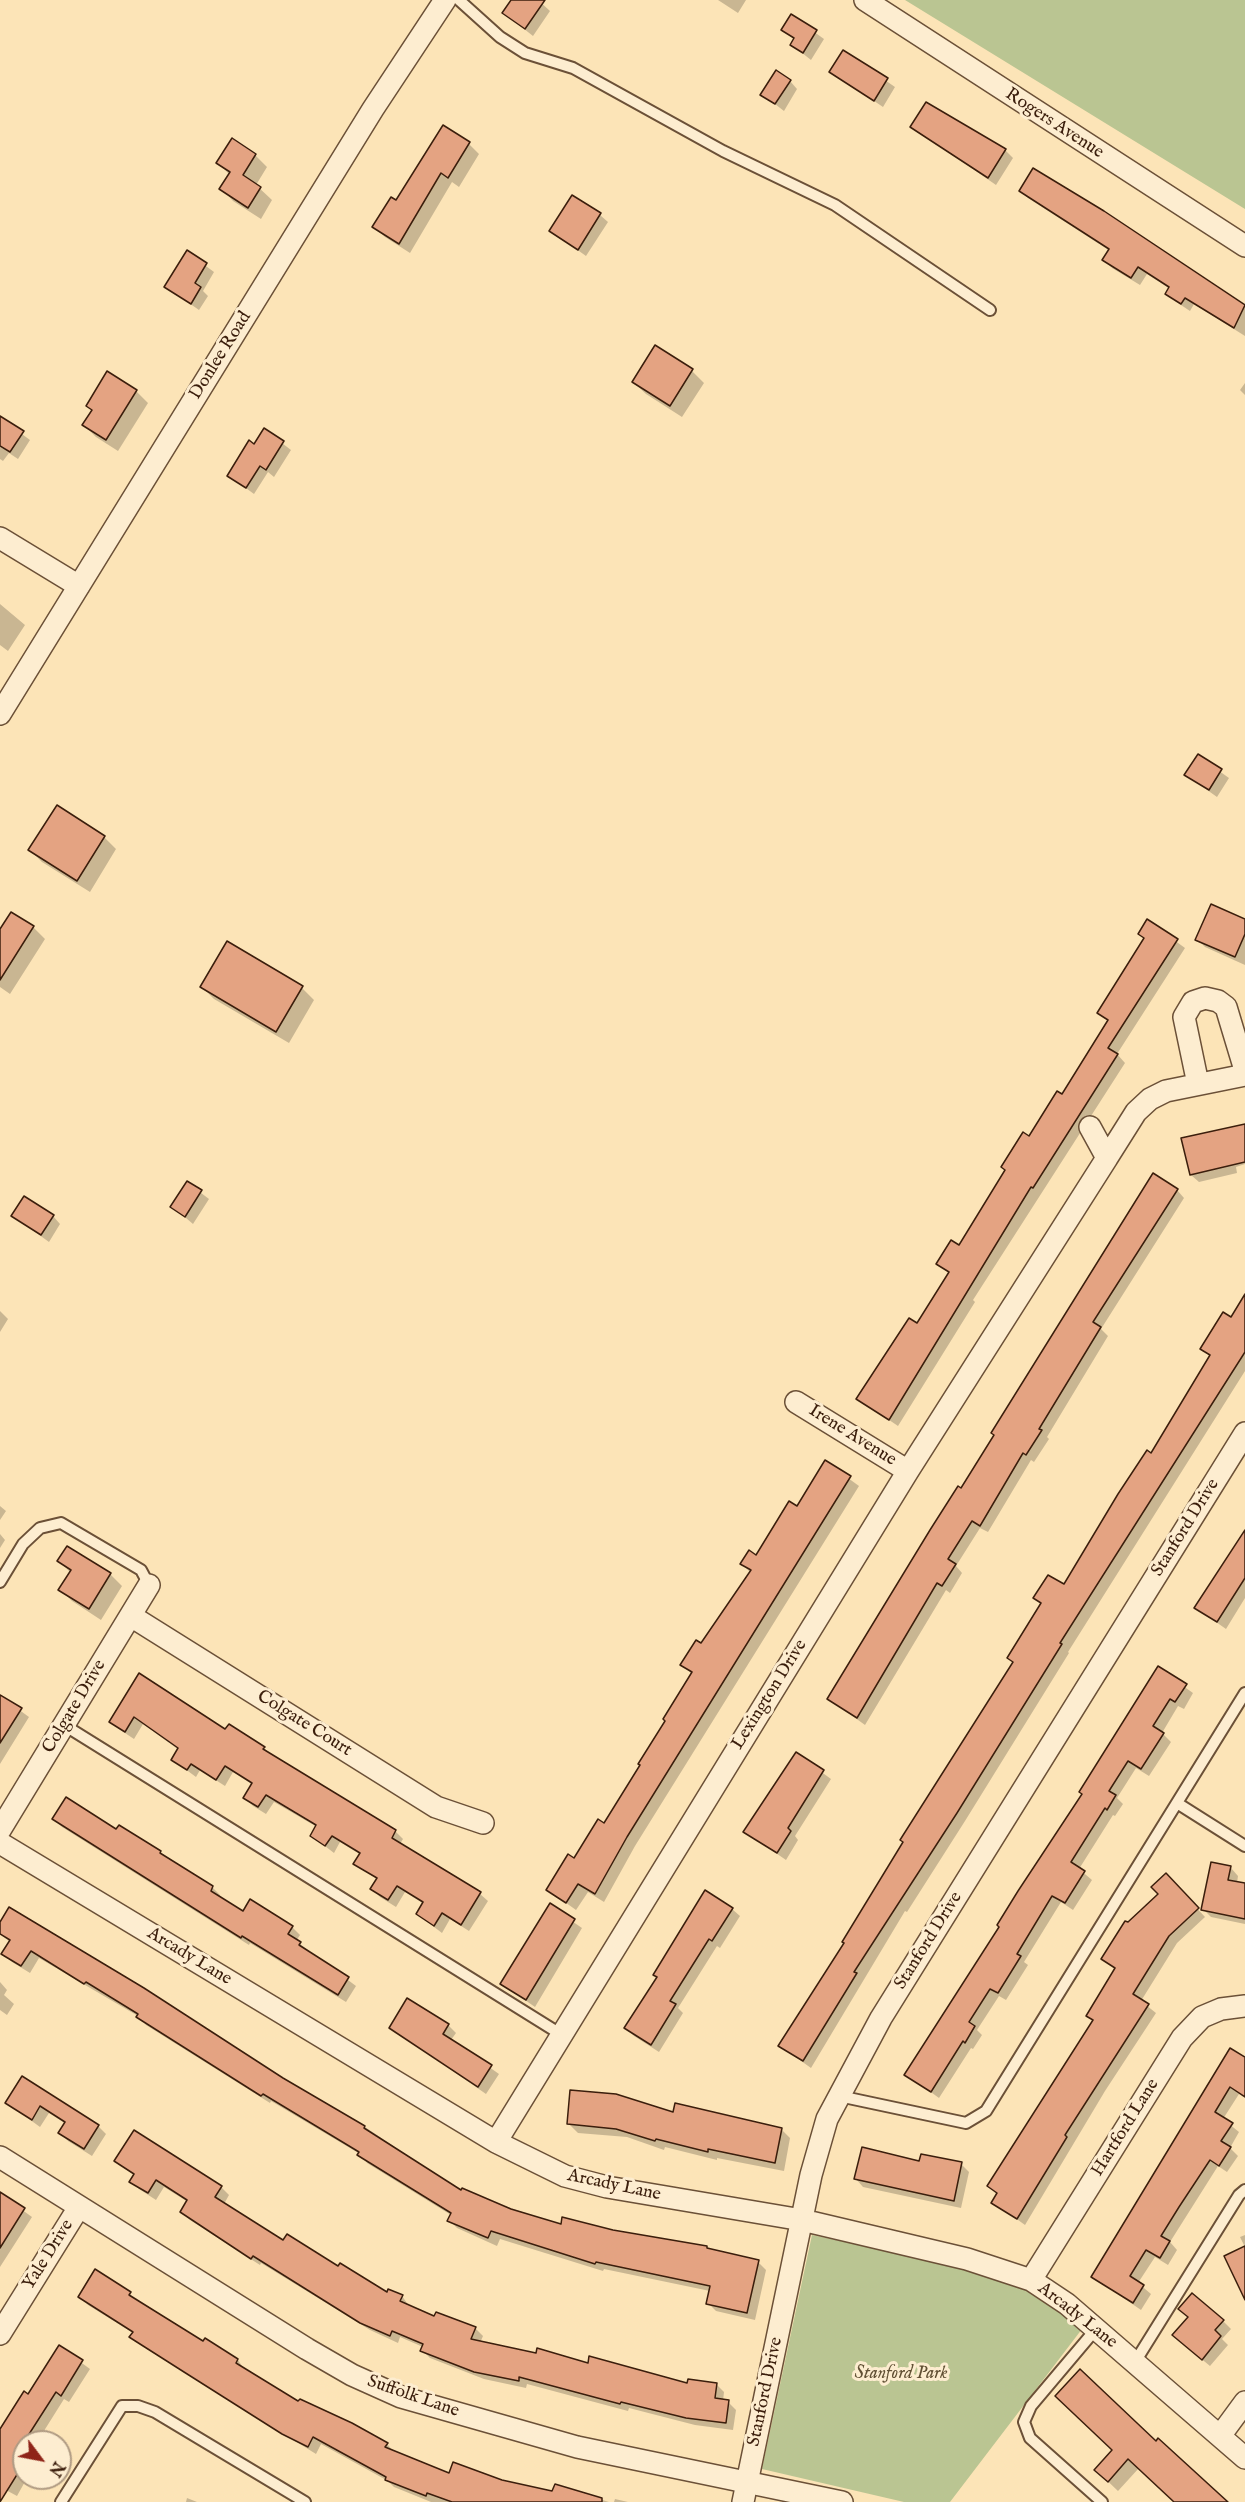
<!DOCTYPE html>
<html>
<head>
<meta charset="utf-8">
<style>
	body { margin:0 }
	#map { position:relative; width:1245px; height:2502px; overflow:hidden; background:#fce4b7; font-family:"IM FELL English",serif }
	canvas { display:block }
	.north { position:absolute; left:12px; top:2430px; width:60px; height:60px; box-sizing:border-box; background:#fdedd0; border:2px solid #af9a82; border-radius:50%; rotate:122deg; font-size:16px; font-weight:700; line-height:24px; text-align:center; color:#3b1e0c }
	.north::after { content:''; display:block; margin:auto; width:21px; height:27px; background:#8f2418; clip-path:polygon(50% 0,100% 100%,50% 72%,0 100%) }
</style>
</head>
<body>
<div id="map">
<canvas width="1245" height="2502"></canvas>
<div class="north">N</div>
</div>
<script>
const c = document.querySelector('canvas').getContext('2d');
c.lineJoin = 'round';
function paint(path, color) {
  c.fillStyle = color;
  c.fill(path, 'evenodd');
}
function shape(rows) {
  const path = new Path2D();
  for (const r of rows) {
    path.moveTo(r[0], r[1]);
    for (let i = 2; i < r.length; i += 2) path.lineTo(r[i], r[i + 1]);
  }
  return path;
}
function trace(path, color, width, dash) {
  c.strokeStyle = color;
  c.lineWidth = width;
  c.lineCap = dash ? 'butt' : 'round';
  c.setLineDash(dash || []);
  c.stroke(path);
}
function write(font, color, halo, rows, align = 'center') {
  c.font = font + ' "IM FELL English",serif';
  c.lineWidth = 6;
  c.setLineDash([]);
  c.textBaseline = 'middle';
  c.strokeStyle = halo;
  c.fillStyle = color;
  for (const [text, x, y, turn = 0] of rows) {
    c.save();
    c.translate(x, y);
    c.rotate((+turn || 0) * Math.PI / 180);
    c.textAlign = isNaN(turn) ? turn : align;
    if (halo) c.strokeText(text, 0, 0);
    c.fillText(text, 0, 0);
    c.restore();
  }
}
paint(shape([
	[905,0,1245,0,1245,209],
	[812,2235,968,2268,1003,2279,1045,2300,1082,2329,950,2502,904,2502,762,2469]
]), '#bac592');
paint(shape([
	[513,0,538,0,550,11,533,36,504,13],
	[718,0,746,0,738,13],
	[792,16,824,39,811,60,792,45,795,40,783,30],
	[844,52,895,87,883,107,831,72],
	[790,81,797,89,784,111,762,94],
	[912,127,1005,150,1013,158,996,185],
	[232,140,255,155,267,167,256,185,272,200,261,219,233,201,221,188,230,175,218,163],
	[469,144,479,154,459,187,452,182,410,253,385,237,374,227,396,202],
	[1021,191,1103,212,1245,307,1245,336,1194,304,1190,311,1175,301,1167,293,1170,289,1147,274,1140,285,1112,268,1104,260,1110,251,1028,198],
	[600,215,608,222,586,256,551,231],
	[187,252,214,272,203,291,208,296,199,310,166,287],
	[655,347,692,371,704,383,682,417,646,394,633,382],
	[1245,383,1245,395,1240,390],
	[136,391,148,403,118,451,96,437,84,425,93,411,87,406],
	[0,418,30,440,18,459,9,453,3,461,0,459],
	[265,430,291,450,274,477,268,472,254,494,228,475,255,446],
	[0,604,25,625,8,651,0,645],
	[1198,756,1229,778,1217,797,1186,775],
	[104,837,116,849,90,892,42,862,30,850],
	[1148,921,1185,948,1117,1054,1125,1063,973,1300,975,1302,898,1426,858,1399,918,1325,950,1274,938,1263,959,1247,1029,1138,1062,1096,1109,1022,1099,1012,1145,939],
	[1245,921,1245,965,1205,947,1197,939],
	[33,927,45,939,10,994,0,987,0,932],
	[228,943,302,988,314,1000,289,1043,214,999,202,987],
	[1245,1125,1245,1164,1236,1167,1237,1173,1199,1182,1191,1175],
	[188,1183,209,1199,193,1224,172,1206],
	[1177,1190,1184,1198,1101,1329,1108,1336,1047,1437,1049,1439,1034,1462,1031,1460,988,1532,980,1528,956,1566,962,1573,950,1593,946,1590,865,1725,829,1699,961,1490],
	[13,1216,53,1216,60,1224,49,1242],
	[1245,1296,1245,1371,1068,1652,1069,1653,965,1821,907,1912,905,1911,811,2068,780,2046,846,1944,1014,1663,1008,1658,1042,1604,1035,1597,1064,1586,1151,1455,1211,1357,1202,1349,1231,1319],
	[0,1311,8,1319,0,1332],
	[826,1462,859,1486,635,1846,604,1902,588,1892,576,1910,548,1890,605,1825,692,1674,682,1665,702,1645,751,1573,742,1564,756,1557,797,1508],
	[0,1506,6,1511,0,1520],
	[1245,1532,1245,1598,1226,1629,1196,1608],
	[0,1534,5,1540,0,1548],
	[59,1561,110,1574,122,1586,101,1620,72,1601,60,1589,71,1573],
	[1158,1668,1193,1693,1184,1709,1178,1706,1162,1733,1171,1742,1149,1776,1136,1768,1117,1798,1123,1804,1115,1816,1113,1815,1079,1869,1092,1880,1073,1910,1061,1902,1024,1962,1028,1965,1006,2000,999,1996,977,2030,982,2035,973,2049,971,2048,939,2098,906,2074,1084,1795],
	[140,1675,226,1731,264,1748,271,1755,395,1831,403,1839,400,1844,480,1894,488,1901,469,1931,450,1919,442,1933,417,1914,424,1904,405,1892,396,1907,380,1897,372,1889,378,1880,355,1864,361,1855,340,1842,334,1853,312,1836,317,1827,274,1802,266,1814,253,1806,245,1798,253,1785,233,1772,225,1786,200,1770,196,1777,173,1760,179,1750,143,1724,134,1739,119,1729,111,1722],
	[0,1696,29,1717,0,1764],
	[797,1754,831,1779,795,1836,798,1840,786,1860,745,1832],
	[54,1819,117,1831,160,1852,213,1888,220,1895,219,1898,243,1913,292,1927,300,1935,296,1941,356,1986,346,2002,250,1943,249,1945,62,1827],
	[1231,1868,1238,1876,1237,1883,1245,1885,1245,1924,1211,1917,1203,1909],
	[1166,1875,1205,1917,1177,1943,1141,2001,1156,2013,1105,2091,1025,2225,993,2202,997,2195,989,2186,1094,2022,1087,2015,1116,1970,1103,1959,1128,1924,1160,1895],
	[550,1906,582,1928,535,2007,502,1984],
	[732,1909,740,1916,720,1948,717,1946,678,2008,683,2013,659,2052,634,2036,626,2028],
	[0,1925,282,2079,365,2127,462,2192,562,2225,706,2247,710,2251,758,2262,766,2270,755,2320,716,2311,708,2303,710,2291,604,2269,603,2271,500,2239,497,2246,457,2228,449,2220,451,2215,367,2163,360,2154,271,2101,270,2103,146,2025,138,2016,39,1958,30,1973,12,1962,3,1953,10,1942,0,1934],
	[0,1982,7,1990,4,1995,14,2004,7,2015,0,2010],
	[448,2025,456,2033,451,2040,499,2074,486,2094,391,2028],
	[1245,2059,1245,2098,1239,2094,1223,2119,1239,2132,1230,2148,1238,2156,1227,2172,1218,2166,1170,2242,1177,2250,1168,2265,1155,2257,1138,2283,1151,2294,1141,2310,1093,2277],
	[22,2078,98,2126,106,2134,92,2156,68,2141,60,2133,66,2124,49,2113,40,2127,7,2103],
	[674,2114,781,2129,790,2138,784,2171,717,2158,717,2160,665,2147,664,2150,627,2137,578,2133,569,2124],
	[134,2132,221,2187,229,2195,224,2204,284,2242,387,2294,402,2296,409,2306,435,2318,475,2328,483,2336,480,2343,688,2384,716,2384,724,2392,723,2401,728,2402,736,2410,733,2430,695,2425,629,2408,628,2411,527,2384,526,2388,484,2379,430,2358,422,2350,423,2347,400,2337,398,2343,370,2330,261,2263,260,2265,190,2220,182,2212,188,2202,164,2187,156,2200,139,2189,131,2181,135,2175,116,2161],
	[921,2163,961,2164,969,2172,961,2208,863,2187,856,2179],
	[0,2194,32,2217,0,2267],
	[1245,2235,1245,2247,1240,2237],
	[96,2272,204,2343,205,2340,238,2360,244,2369,299,2404,387,2444,394,2452,450,2475,502,2481,553,2493,556,2486,609,2502,431,2502,394,2487,388,2481,321,2444,316,2454,139,2344,131,2336,133,2333,88,2305,80,2297],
	[1223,2321,1231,2329,1222,2339,1228,2345,1210,2366,1182,2343],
	[60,2347,90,2369,69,2402,64,2399,37,2442,24,2442,22,2467,24,2478,27,2478,17,2496,4,2489,0,2497,0,2432,29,2396],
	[1156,2443,1227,2502,1175,2502,1139,2468,1118,2491,1096,2470],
	[187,2498,197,2502,186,2502],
	[615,2499,628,2502,614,2502]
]), '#0003');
const building = shape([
	[511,0,545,0,525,29,502,13,511,0],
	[791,14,817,30,803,53,790,45,794,38,781,30,791,14],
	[843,50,888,78,874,101,829,72,843,50],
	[776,70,791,80,775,104,760,95,776,70],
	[926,102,1006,149,988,178,910,127,926,102],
	[443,125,470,142,448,178,441,173,399,244,372,227,391,197,396,200,443,125],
	[232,138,256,154,243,175,261,187,248,208,219,189,230,172,216,163,232,138],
	[1033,168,1104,211,1245,305,1234,328,1185,298,1181,304,1165,294,1169,287,1138,267,1131,278,1102,260,1109,249,1019,191,1033,168],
	[572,195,601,213,578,250,549,231,572,195],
	[187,250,207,263,195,283,201,287,191,304,164,287,187,250],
	[655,345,693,369,670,406,632,382,655,345],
	[107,371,137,390,106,440,82,425,92,410,86,406,107,371],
	[0,416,24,431,10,452,0,446,0,416],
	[264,428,284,441,266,470,260,466,246,488,227,476,249,440,254,444,264,428],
	[1198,754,1222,769,1209,790,1184,775,1198,754],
	[57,805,105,836,77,881,28,850,57,805],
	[1211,904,1245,919,1245,934,1235,957,1195,940,1211,904],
	[11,912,34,926,0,980,0,929,11,912],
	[1147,919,1178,939,1108,1048,1118,1054,1033,1188,1031,1187,889,1420,856,1399,909,1318,917,1323,949,1272,936,1264,951,1240,959,1245,1005,1170,1001,1167,1023,1132,1029,1136,1057,1091,1062,1094,1108,1020,1097,1013,1144,938,1138,934,1147,919],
	[227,941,303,986,276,1032,200,987,227,941],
	[1245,1124,1245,1162,1190,1175,1181,1138,1245,1124],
	[1153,1173,1178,1189,1093,1322,1101,1327,1039,1429,1042,1430,1026,1455,1023,1453,980,1526,972,1521,948,1559,956,1564,942,1586,937,1583,857,1718,827,1699,930,1530,958,1486,961,1488,994,1435,991,1433,1153,1173],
	[187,1181,202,1190,185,1217,170,1207,187,1181],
	[24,1196,54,1215,41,1235,11,1216,24,1196],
	[1245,1294,1245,1352,1060,1643,1062,1644,957,1813,854,1972,857,1973,803,2061,778,2046,844,1943,842,1942,903,1842,900,1840,1013,1662,1007,1658,1041,1603,1033,1598,1048,1575,1064,1584,1118,1494,1147,1450,1151,1453,1210,1355,1200,1349,1223,1312,1231,1317,1245,1294],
	[825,1460,851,1476,627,1837,595,1894,578,1884,566,1903,546,1890,568,1854,574,1858,598,1819,604,1823,640,1765,638,1764,665,1721,663,1719,692,1672,680,1665,696,1640,701,1643,751,1570,740,1564,749,1550,756,1555,789,1501,797,1506,825,1460],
	[1245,1530,1245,1578,1217,1622,1194,1608,1245,1530],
	[67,1546,111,1573,89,1609,58,1590,71,1570,57,1561,67,1546],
	[1158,1666,1187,1684,1175,1702,1170,1699,1153,1726,1164,1733,1141,1769,1128,1761,1109,1791,1116,1795,1107,1810,1105,1808,1071,1862,1085,1871,1065,1903,1052,1896,1017,1954,1021,1956,998,1993,990,1989,969,2022,975,2026,965,2043,963,2041,931,2092,904,2075,999,1927,997,1925,1018,1891,1082,1794,1079,1792,1158,1666],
	[139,1673,225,1729,229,1724,265,1747,263,1749,396,1830,392,1838,481,1892,461,1925,442,1913,434,1926,416,1914,423,1902,397,1886,388,1900,370,1889,377,1878,353,1864,360,1853,332,1836,325,1846,310,1836,316,1825,266,1795,258,1807,243,1798,252,1783,225,1766,216,1780,191,1764,187,1770,171,1760,178,1748,134,1717,125,1732,109,1722,139,1673],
	[0,1695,22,1708,0,1743,0,1695],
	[796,1752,824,1770,788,1828,791,1831,777,1853,743,1832,796,1752],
	[66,1797,116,1829,119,1825,161,1851,160,1853,213,1886,211,1891,243,1911,250,1899,293,1926,288,1934,301,1942,299,1945,349,1977,338,1995,242,1936,241,1938,52,1819,66,1797],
	[1211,1862,1231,1866,1228,1880,1245,1883,1245,1919,1201,1910,1211,1862],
	[1166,1873,1199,1908,1169,1936,1133,1994,1149,2004,1065,2135,1067,2137,1017,2219,991,2203,997,2193,987,2186,1093,2020,1086,2016,1115,1968,1101,1959,1125,1921,1128,1922,1158,1894,1151,1887,1166,1873],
	[705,1890,733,1908,712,1941,709,1939,670,2001,676,2004,651,2045,624,2028,657,1977,653,1975,705,1890],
	[550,1903,575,1919,526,2000,500,1984,550,1903],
	[9,1907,144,1988,283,2078,365,2126,364,2128,461,2190,462,2188,511,2209,561,2224,562,2217,613,2230,707,2246,707,2248,759,2260,747,2313,706,2304,710,2286,596,2262,595,2264,491,2231,488,2238,447,2221,451,2213,357,2155,359,2152,263,2094,261,2096,136,2017,138,2014,86,1982,84,1984,31,1951,21,1966,1,1954,10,1940,0,1934,0,1922,9,1907],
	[407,1998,449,2024,443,2034,492,2065,478,2087,389,2028,407,1998],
	[1230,2048,1245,2057,1245,2097,1230,2087,1215,2112,1233,2123,1221,2141,1231,2147,1219,2166,1210,2160,1179,2207,1161,2236,1170,2241,1160,2258,1146,2250,1130,2276,1144,2285,1133,2303,1091,2277,1230,2048],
	[22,2076,99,2125,84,2149,58,2133,65,2122,40,2106,32,2120,5,2103,22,2076],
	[570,2090,616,2094,673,2112,675,2103,782,2128,775,2163,708,2149,708,2152,656,2139,655,2141,616,2129,567,2124,570,2090],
	[134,2130,222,2186,215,2197,283,2240,287,2234,338,2266,340,2263,387,2292,388,2289,403,2295,400,2301,434,2316,436,2312,476,2327,471,2339,536,2353,537,2348,588,2363,589,2356,687,2383,688,2379,717,2383,715,2398,729,2400,726,2423,686,2418,621,2402,620,2404,519,2377,519,2381,474,2372,420,2351,423,2344,392,2331,390,2336,360,2323,253,2256,251,2259,180,2212,187,2200,156,2180,148,2193,129,2182,134,2174,114,2161,134,2130],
	[862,2147,919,2161,921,2154,962,2162,954,2201,854,2179,862,2147],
	[0,2192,25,2208,0,2248,0,2192],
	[1245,2246,1245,2300,1224,2256,1245,2246],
	[95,2269,131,2292,129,2295,203,2341,205,2338,238,2359,236,2363,298,2401,300,2399,352,2423,388,2443,385,2447,449,2473,453,2462,502,2480,552,2491,555,2484,602,2498,602,2502,452,2502,427,2493,426,2496,385,2480,386,2477,313,2437,308,2447,282,2434,184,2372,129,2337,133,2332,78,2297,95,2269],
	[1192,2293,1224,2320,1215,2330,1221,2336,1202,2360,1172,2335,1188,2317,1178,2309,1192,2293],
	[59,2345,83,2360,61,2396,56,2392,24,2442,14,2460,23,2465,0,2502,0,2429,24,2391,28,2394,59,2345],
	[1080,2369,1156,2441,1158,2438,1228,2502,1174,2502,1128,2459,1108,2482,1094,2470,1112,2450,1055,2396,1080,2369]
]);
paint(building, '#e4a382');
trace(building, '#3b1e0c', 1.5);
const service = shape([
	[459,0,500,37,525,53,573,68,723,151,835,205,990,310],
	[0,1582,23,1544,40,1528,61,1523,141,1570,149,1585],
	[64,1725,562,2035],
	[1177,1803,1245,1846],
	[839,2096,966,2123,986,2111,1245,1693],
	[1096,2329,1031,2406,1024,2422,1030,2438,1102,2502],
	[1135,2362,1239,2195,1245,2190],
	[61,2502,122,2406,138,2406,155,2412,305,2502]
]);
const minor = shape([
	[865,0,1245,246],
	[0,538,79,586],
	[0,714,373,109,445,0],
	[1198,1084,1184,1017,1193,1002,1205,998,1218,1001,1226,1007,1245,1070],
	[1107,1158,1136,1112,1150,1099,1166,1091,1245,1075],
	[796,1402,908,1471],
	[131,1616,436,1807,483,1823],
	[0,1830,149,1585],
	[0,1843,496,2142,565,2176,607,2187,802,2220,967,2259,1031,2280,1067,2304,1245,2458],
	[496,2142,908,1471,1107,1158,1090,1127],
	[0,2157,307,2349,352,2375,401,2397,577,2447,842,2502],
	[1031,2280,1182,2038,1202,2017,1221,2009,1245,2006],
	[0,2334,79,2207],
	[1220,2436,1245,2402],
	[743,2502,811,2175,827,2119,881,2018,1245,1433]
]);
trace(service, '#6b5037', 14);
trace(minor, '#6b5037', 24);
trace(service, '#fdedd0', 10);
trace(minor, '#fdedd0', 21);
write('18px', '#3b1e0c', '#fdedd0', [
	["Rogers Avenue",1054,124,33],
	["Donlee Road",221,356,-58],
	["Irene Avenue",852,1436,32],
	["Stanford Drive",1186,1528,-58],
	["Lexington Drive",770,1695,-58],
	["Colgate Drive",75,1707,-59],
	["Colgate Court",304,1724,32],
	["Stanford Drive",929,1941,-58],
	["Arcady Lane",189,1957,31],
	["Hartford Lane",1126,2128,-58],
	["Arcady Lane",614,2186,12],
	["Yale Drive",49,2255,-58],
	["Arcady Lane",1077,2316,38],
	["Stanford Drive",766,2392,-78],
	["Suffolk Lane",413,2397,19]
]);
write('italic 18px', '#615034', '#fdedd0', [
	["Stanford Park",901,2374]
]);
</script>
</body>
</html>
